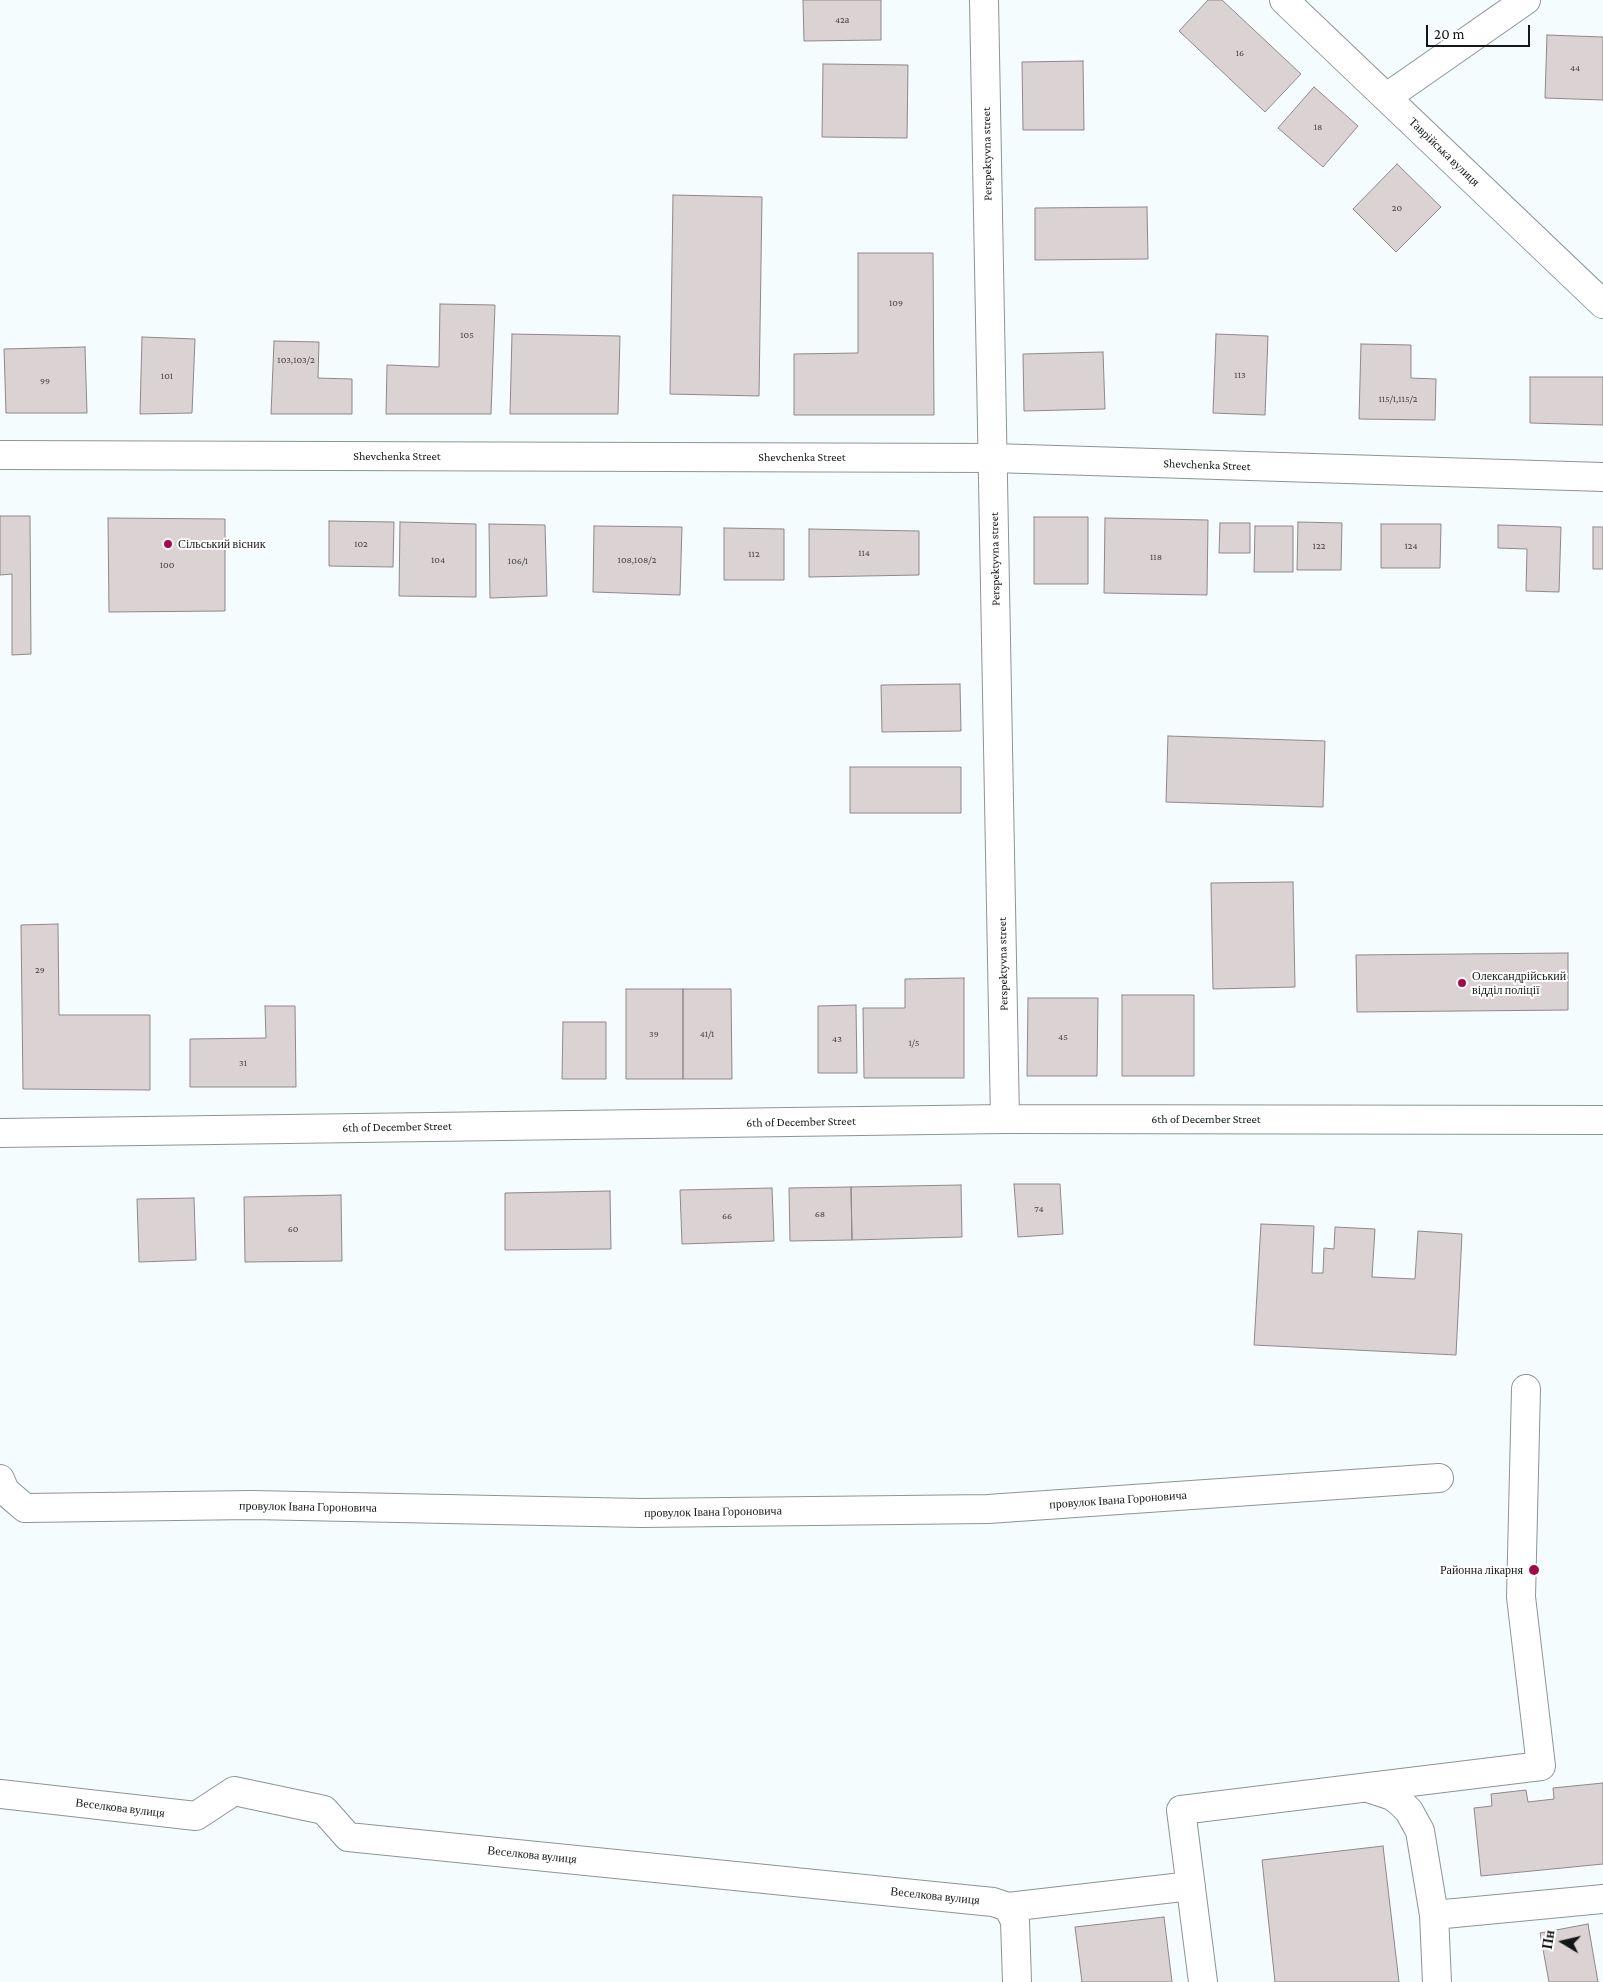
<!DOCTYPE html>
<html>
<head>
<meta charset="utf-8">
<style>
	body { margin:0 }
	#map { position:relative; width:1603px; height:1982px; overflow:hidden; background:#f4fcfe; font-family:"Crimson Pro",serif }
	canvas { display:block }
	.north { position:absolute; left:1538px; top:1917px; width:50px; height:50px; -webkit-text-stroke:4px #fff; paint-order:stroke; rotate:279deg; font-size:14px; font-weight:700; line-height:20px; text-align:center; color:#141718 }
	.north::after { content:''; display:block; margin:auto; width:18px; height:22px; background:#141718; clip-path:polygon(50% 0,100% 100%,50% 72%,0 100%) }
	.scale { position:absolute; left:1426px; top:25px; width:104px; height:22px; box-sizing:border-box; border:2px solid #141718; border-top:0; padding-left:6px; font-size:15px; line-height:18px; white-space:nowrap; color:#141718; -webkit-text-stroke:4px #fff; paint-order:stroke }
</style>
</head>
<body>
<div id="map">
<canvas width="1603" height="1982"></canvas>
<div class="north">Пн</div>
<div class="scale">20 m</div>
</div>
<script>
const c = document.querySelector('canvas').getContext('2d');
c.lineJoin = 'round';
function paint(path, color) {
  c.fillStyle = color;
  c.fill(path, 'evenodd');
}
function shape(rows) {
  const path = new Path2D();
  for (const r of rows) {
    path.moveTo(r[0], r[1]);
    for (let i = 2; i < r.length; i += 2) path.lineTo(r[i], r[i + 1]);
  }
  return path;
}
function trace(path, color, width, dash) {
  c.strokeStyle = color;
  c.lineWidth = width;
  c.lineCap = dash ? 'butt' : 'round';
  c.setLineDash(dash || []);
  c.stroke(path);
}
function write(font, color, halo, rows, align = 'center') {
  c.font = font + ' "Crimson Pro",serif';
  c.lineWidth = 4;
  c.setLineDash([]);
  c.textBaseline = 'middle';
  c.strokeStyle = halo;
  c.fillStyle = color;
  for (const [text, x, y, turn = 0] of rows) {
    c.save();
    c.translate(x, y);
    c.rotate((+turn || 0) * Math.PI / 180);
    c.textAlign = isNaN(turn) ? turn : align;
    if (halo) c.strokeText(text, 0, 0);
    c.fillText(text, 0, 0);
    c.restore();
  }
}
const building = shape([
	[803,0,881,0,881,40,804,41,803,0],
	[1208,0,1222,0,1301,74,1265,112,1179,31,1208,0],
	[1547,35,1603,37,1603,100,1545,98,1547,35],
	[1083,61,1084,130,1023,130,1022,62,1083,61],
	[823,64,908,65,907,138,822,137,823,64],
	[1314,87,1358,126,1323,167,1278,128,1314,87],
	[1397,164,1441,207,1396,252,1353,209,1397,164],
	[673,195,762,197,759,396,670,394,673,195],
	[1147,207,1148,259,1035,260,1035,208,1147,207],
	[858,253,933,253,934,415,794,415,794,354,858,353,858,253],
	[440,304,495,305,491,414,386,414,387,365,439,367,440,304],
	[512,334,620,336,618,414,510,414,512,334],
	[1216,334,1268,336,1265,415,1213,413,1216,334],
	[142,337,195,339,192,413,140,414,142,337],
	[274,341,319,342,318,378,352,379,352,414,271,414,274,341],
	[1361,344,1411,345,1411,378,1436,379,1435,420,1359,419,1361,344],
	[85,347,87,413,6,413,4,349,85,347],
	[1103,352,1105,409,1024,411,1023,354,1103,352],
	[1530,377,1603,377,1603,425,1530,423,1530,377],
	[0,516,30,516,31,654,12,655,12,574,0,575,0,516],
	[1034,517,1088,517,1088,584,1034,584,1034,517],
	[108,518,225,519,225,611,109,612,108,518],
	[1105,518,1208,520,1207,595,1104,593,1105,518],
	[329,521,394,522,393,567,329,566,329,521],
	[400,522,476,524,476,597,399,596,400,522],
	[1298,522,1342,523,1341,570,1297,570,1298,522],
	[1220,523,1250,523,1250,553,1219,553,1220,523],
	[489,524,545,525,547,596,490,598,489,524],
	[1381,524,1441,524,1440,568,1381,568,1381,524],
	[1498,525,1561,527,1559,592,1526,591,1527,549,1498,548,1498,525],
	[594,526,682,527,680,595,593,592,594,526],
	[1255,526,1293,526,1293,572,1254,572,1255,526],
	[1593,527,1603,527,1603,569,1593,569,1593,527],
	[724,528,784,529,784,580,724,580,724,528],
	[809,529,919,531,919,575,809,577,809,529],
	[960,684,961,731,882,732,881,685,960,684],
	[1168,736,1325,741,1323,807,1166,802,1168,736],
	[850,767,961,767,961,813,850,813,850,767],
	[1293,882,1295,987,1213,989,1211,883,1293,882],
	[58,924,59,1015,150,1015,150,1090,23,1089,21,925,58,924],
	[1568,953,1568,1010,1357,1012,1356,955,1568,953],
	[964,978,964,1078,864,1078,863,1008,905,1008,905,979,964,978],
	[626,989,683,989,683,1079,626,1079,626,989],
	[683,989,731,989,732,1079,683,1079,683,989],
	[1122,995,1194,995,1194,1076,1122,1076,1122,995],
	[1028,998,1098,998,1097,1076,1027,1076,1028,998],
	[856,1005,857,1073,818,1073,818,1006,856,1005],
	[265,1006,295,1006,296,1087,190,1087,190,1039,266,1038,265,1006],
	[563,1022,606,1022,606,1079,562,1079,563,1022],
	[1014,1184,1060,1184,1063,1234,1018,1237,1014,1184],
	[961,1185,962,1237,852,1240,851,1187,961,1185],
	[851,1187,852,1240,790,1241,789,1188,851,1187],
	[772,1188,774,1241,682,1244,680,1190,772,1188],
	[610,1191,611,1249,505,1250,505,1193,610,1191],
	[341,1195,342,1261,245,1262,244,1197,341,1195],
	[194,1198,196,1260,139,1262,137,1199,194,1198],
	[1261,1224,1314,1226,1312,1273,1323,1273,1324,1248,1334,1249,1335,1227,1375,1229,1372,1277,1415,1279,1418,1231,1462,1234,1456,1355,1254,1345,1261,1224],
	[1603,1783,1603,1864,1481,1876,1474,1808,1492,1806,1491,1794,1526,1790,1528,1802,1554,1799,1553,1788,1603,1783],
	[1383,1846,1399,1982,1275,1982,1262,1860,1383,1846],
	[1164,1917,1172,1982,1082,1982,1075,1927,1164,1917],
	[1588,1924,1598,1982,1549,1982,1540,1933,1588,1924]
]);
paint(building, '#dad2d3');
trace(building, '#8f8889', 1);
const minor = shape([
	[984,0,1005,1119],
	[1284,0,1603,304],
	[1387,97,1526,0],
	[0,455,993,458,1603,477],
	[0,1133,1005,1119,1603,1120],
	[0,1479,5,1491,25,1508,252,1505,641,1513,988,1509,1439,1478],
	[1368,1788,1392,1796,1401,1803,1409,1811,1420,1831,1434,1915,1437,1982],
	[0,1794,196,1816,234,1791,324,1810,348,1837,993,1902,1008,1907,1015,1921,1017,1982],
	[1008,1907,1191,1886],
	[1434,1915,1603,1899],
	[1203,1982,1181,1810,1541,1766,1521,1597,1526,1389]
]);
trace(minor, '#8c9496', 30);
trace(minor, '#fff', 28);
for (const [x, y, r, color] of [
	[168,544,5,"#a20a48"],
	[1462,983,5,"#a20a48"],
	[1534,1570,6,"#a20a48"]
]) {
  const dot = new Path2D();
  dot.arc(x, y, r, 0, 2 * Math.PI);
  c.fillStyle = color;
  c.fill(dot);
  trace(dot, '#fff', 2);
}
write('10px', '#464647', null, [
	["42а",842,20],
	["16",1240,53],
	["44",1575,68],
	["18",1318,127],
	["20",1397,208],
	["109",896,303],
	["105",467,335],
	["103,103/2",296,360],
	["113",1240,375],
	["101",167,376],
	["99",45,381],
	["115/1,115/2",1398,399],
	["102",361,544],
	["122",1319,546],
	["124",1411,546],
	["114",864,553],
	["112",754,554],
	["118",1156,557],
	["104",438,560],
	["108,108/2",637,560],
	["106/1",518,561],
	["100",167,565],
	["29",40,970],
	["39",654,1034],
	["41/1",707,1034],
	["45",1063,1037],
	["43",837,1039],
	["1/5",914,1043],
	["31",243,1063],
	["74",1039,1209],
	["68",820,1214],
	["66",727,1216],
	["60",293,1229]
]);
write('12px', '#141718', '#fff', [
	["Таврійська вулиця",1444,152,44],
	["Perspektyvna street",987,154,-91],
	["Shevchenka Street",397,456],
	["Shevchenka Street",802,457],
	["Shevchenka Street",1207,465,2],
	["Perspektyvna street",995,559,-91],
	["Perspektyvna street",1003,964,-91],
	["6th of December Street",1206,1119],
	["6th of December Street",801,1122,-1],
	["6th of December Street",397,1127,-1],
	["провулок Івана Гороновича",1118,1500,-4],
	["провулок Івана Гороновича",308,1507,1],
	["провулок Івана Гороновича",713,1512,-1],
	["Веселкова вулиця",120,1808,7],
	["Веселкова вулиця",532,1855,6],
	["Веселкова вулиця",935,1896,6]
]);
write('12px', '#141718', '#fff', [
	["Сільський вісник",178,544],
	["Олександрійський",1472,976],
	["відділ поліції",1472,990],
	["Районна лікарня",1523,1570,"right"]
], 'left');
</script>
</body>
</html>
